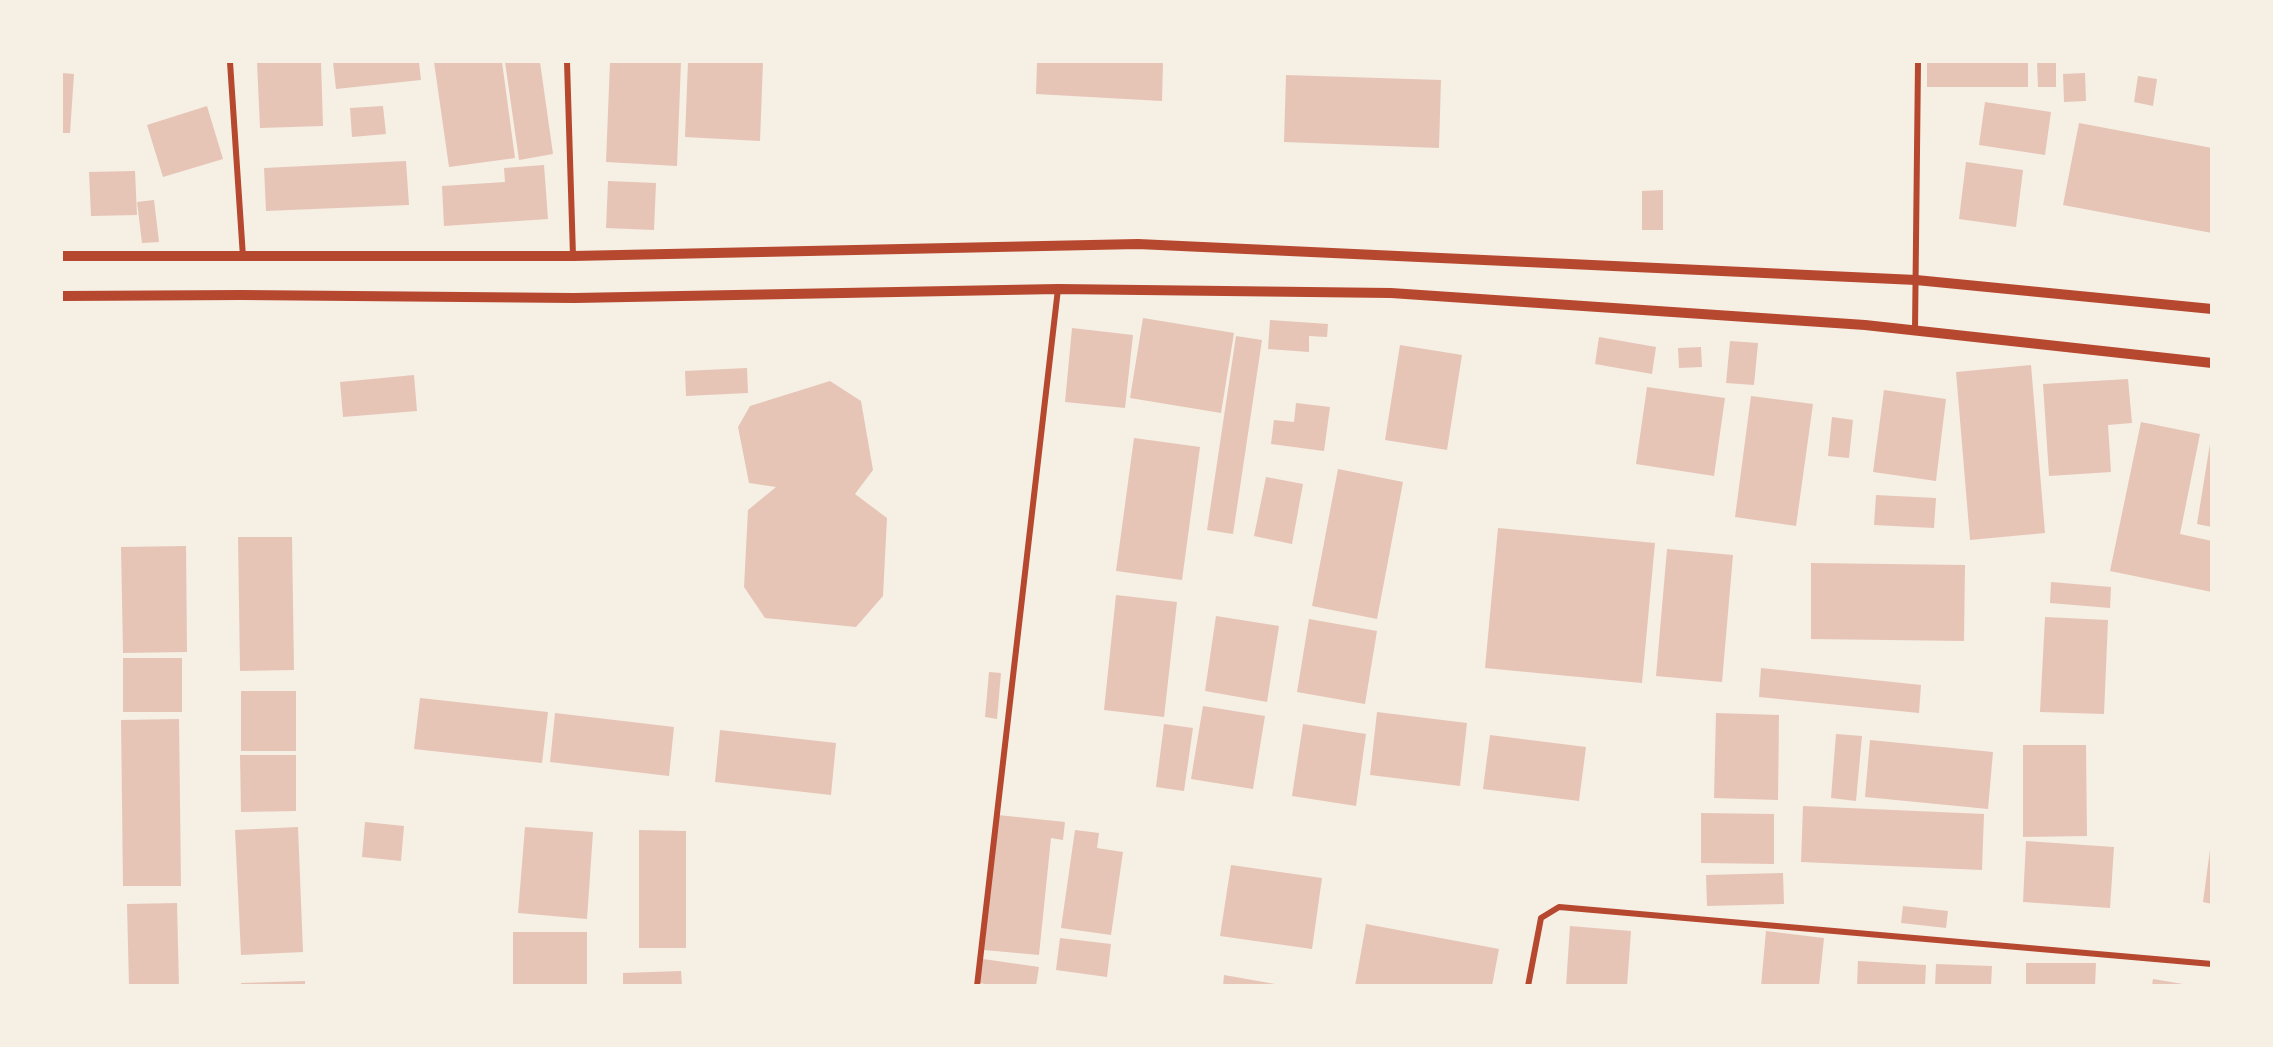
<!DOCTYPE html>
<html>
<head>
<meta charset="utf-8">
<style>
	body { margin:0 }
	#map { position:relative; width:2273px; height:1047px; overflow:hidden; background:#f6efe4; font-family:Overpass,sans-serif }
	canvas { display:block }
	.frame { position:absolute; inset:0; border:63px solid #f6efe4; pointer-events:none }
</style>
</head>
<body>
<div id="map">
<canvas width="2273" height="1047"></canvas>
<div class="frame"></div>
</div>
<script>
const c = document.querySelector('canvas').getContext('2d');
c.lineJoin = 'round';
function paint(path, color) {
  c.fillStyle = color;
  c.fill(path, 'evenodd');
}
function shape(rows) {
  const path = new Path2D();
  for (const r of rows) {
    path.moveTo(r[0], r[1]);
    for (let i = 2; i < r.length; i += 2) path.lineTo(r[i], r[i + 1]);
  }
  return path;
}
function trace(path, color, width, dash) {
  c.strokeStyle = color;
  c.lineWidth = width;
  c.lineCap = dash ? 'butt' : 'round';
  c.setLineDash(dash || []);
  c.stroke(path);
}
paint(shape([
	[257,62,321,62,323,126,260,128],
	[333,62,419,62,421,80,336,89],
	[434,62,502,62,515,158,449,167],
	[505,62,540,62,553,154,519,160],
	[610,62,681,62,677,166,606,162],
	[688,62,763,62,760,141,685,137],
	[1037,62,1163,62,1162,101,1036,94],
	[1927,62,2028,62,2028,87,1927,87],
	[2037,62,2056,62,2056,87,2038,87],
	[62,73,74,74,70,133,62,133],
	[2085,73,2086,101,2064,102,2063,74],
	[1286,75,1441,80,1439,148,1284,142],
	[2138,76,2157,79,2153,106,2134,102],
	[1985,102,2051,112,2045,155,1979,145],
	[207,106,223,159,163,177,147,125],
	[383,106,386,134,352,137,350,108],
	[2079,123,2212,148,2212,233,2063,205],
	[406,161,409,205,266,211,264,168],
	[1966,162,2023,170,2016,227,1959,219],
	[544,165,548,219,444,226,442,186,505,182,504,168],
	[135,171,137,215,91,216,89,172],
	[608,181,656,183,654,230,606,228],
	[1663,190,1663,230,1642,230,1642,191],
	[154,200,159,242,142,243,137,202],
	[1143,318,1234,333,1221,413,1130,398],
	[1270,320,1328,324,1327,337,1309,336,1309,352,1268,349],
	[1072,328,1133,335,1125,408,1065,402],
	[1236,336,1262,340,1233,534,1207,530],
	[1599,337,1656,347,1652,374,1595,364],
	[1730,341,1758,343,1754,385,1726,383],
	[1400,345,1462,355,1447,450,1385,440],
	[1701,347,1702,367,1679,368,1678,348],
	[2031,365,2045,533,1970,540,1956,372],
	[747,368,748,393,686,396,685,371],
	[414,375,417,411,343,417,340,382],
	[2128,379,2132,423,2108,425,2111,472,2049,476,2043,384],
	[830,381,861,401,873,470,855,494,887,518,883,596,856,627,765,618,744,587,748,510,776,487,749,483,738,427,750,406],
	[1647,387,1725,398,1714,476,1636,464],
	[1884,390,1946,399,1936,481,1873,472],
	[1751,396,1813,404,1796,526,1735,517],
	[1296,403,1330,407,1324,451,1271,444,1274,420,1294,422],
	[1832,417,1853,420,1849,458,1828,456],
	[2141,422,2200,434,2180,534,2212,541,2212,592,2110,571],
	[1134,438,1200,447,1182,580,1116,571],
	[2210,444,2212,444,2212,527,2197,524],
	[1338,469,1403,482,1377,619,1312,606],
	[1266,477,1303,484,1292,544,1254,536],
	[1876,495,1936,498,1934,528,1874,525],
	[1498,528,1655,543,1642,683,1485,668],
	[238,537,292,537,294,670,240,671],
	[186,546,187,652,123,653,121,547],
	[1667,549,1733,555,1722,682,1656,676],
	[1811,563,1965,565,1964,641,1811,639],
	[2051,582,2111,587,2110,608,2050,603],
	[1116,595,1177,602,1164,717,1104,710],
	[1216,616,1279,626,1267,702,1205,691],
	[2045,617,2108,620,2104,714,2040,712],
	[1309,619,1377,631,1365,704,1297,692],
	[123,658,182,658,182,712,123,712],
	[1761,668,1921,685,1919,713,1759,697],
	[989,672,1001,673,997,719,985,717],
	[241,691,296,691,296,751,241,751],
	[420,698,548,712,542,763,414,749],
	[1203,706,1265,716,1253,789,1191,779],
	[1377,712,1467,723,1460,786,1370,775],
	[555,713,674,727,669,776,550,762],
	[1716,713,1779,715,1778,800,1714,798],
	[179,719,181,886,123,886,121,720],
	[1164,724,1193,728,1184,791,1156,787],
	[1303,724,1366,734,1356,806,1292,796],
	[720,730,836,743,831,795,715,782],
	[1836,734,1862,736,1856,801,1831,798],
	[1490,735,1586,747,1579,801,1483,789],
	[1870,740,1993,752,1988,809,1865,797],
	[2023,745,2086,745,2087,836,2023,837],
	[240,755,296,755,296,811,241,812],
	[1803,806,1984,814,1982,870,1801,862],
	[1701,813,1774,814,1774,864,1701,863],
	[998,815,1065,822,1063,840,1051,838,1039,955,984,950],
	[365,822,404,826,401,861,362,857],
	[298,827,303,952,241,955,235,830],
	[525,827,593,832,587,919,518,913],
	[639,830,686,831,686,948,639,948],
	[1075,830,1099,833,1097,848,1123,852,1111,935,1061,928],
	[2026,841,2114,847,2110,908,2023,902],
	[2210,850,2212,850,2212,904,2203,902],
	[1231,865,1322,878,1312,949,1220,936],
	[1783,873,1784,904,1707,906,1706,875],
	[177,903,179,986,129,986,127,904],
	[1903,906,1948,911,1946,928,1901,923],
	[1366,924,1499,949,1492,986,1355,986],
	[1570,926,1631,931,1627,986,1566,986],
	[1766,931,1824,938,1819,986,1761,986],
	[513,932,587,932,587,986,513,986],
	[1060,938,1111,944,1107,977,1056,970],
	[983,959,1039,967,1036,986,999,986,979,983],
	[1858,961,1926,965,1925,986,1857,986],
	[2026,963,2096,963,2095,986,2026,986],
	[1936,964,1992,966,1991,986,1935,986],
	[681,971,682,986,623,986,623,973],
	[1224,975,1275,984,1274,986,1223,986],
	[2153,979,2183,984,2183,986,2152,986],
	[305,981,305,986,241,986,241,983]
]), '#e6c5b7');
trace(shape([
	[230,62,243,257],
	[567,62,573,256],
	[1915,330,1918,62],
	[977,986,1058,289],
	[1528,986,1541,918,1559,907,2212,964]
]), '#b5482f', 6);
trace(shape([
	[62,256,573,256,1138,244,1916,280,2212,309],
	[62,296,242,295,574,298,1058,289,1391,293,1865,325,2212,363]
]), '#b5482f', 10);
</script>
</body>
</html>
